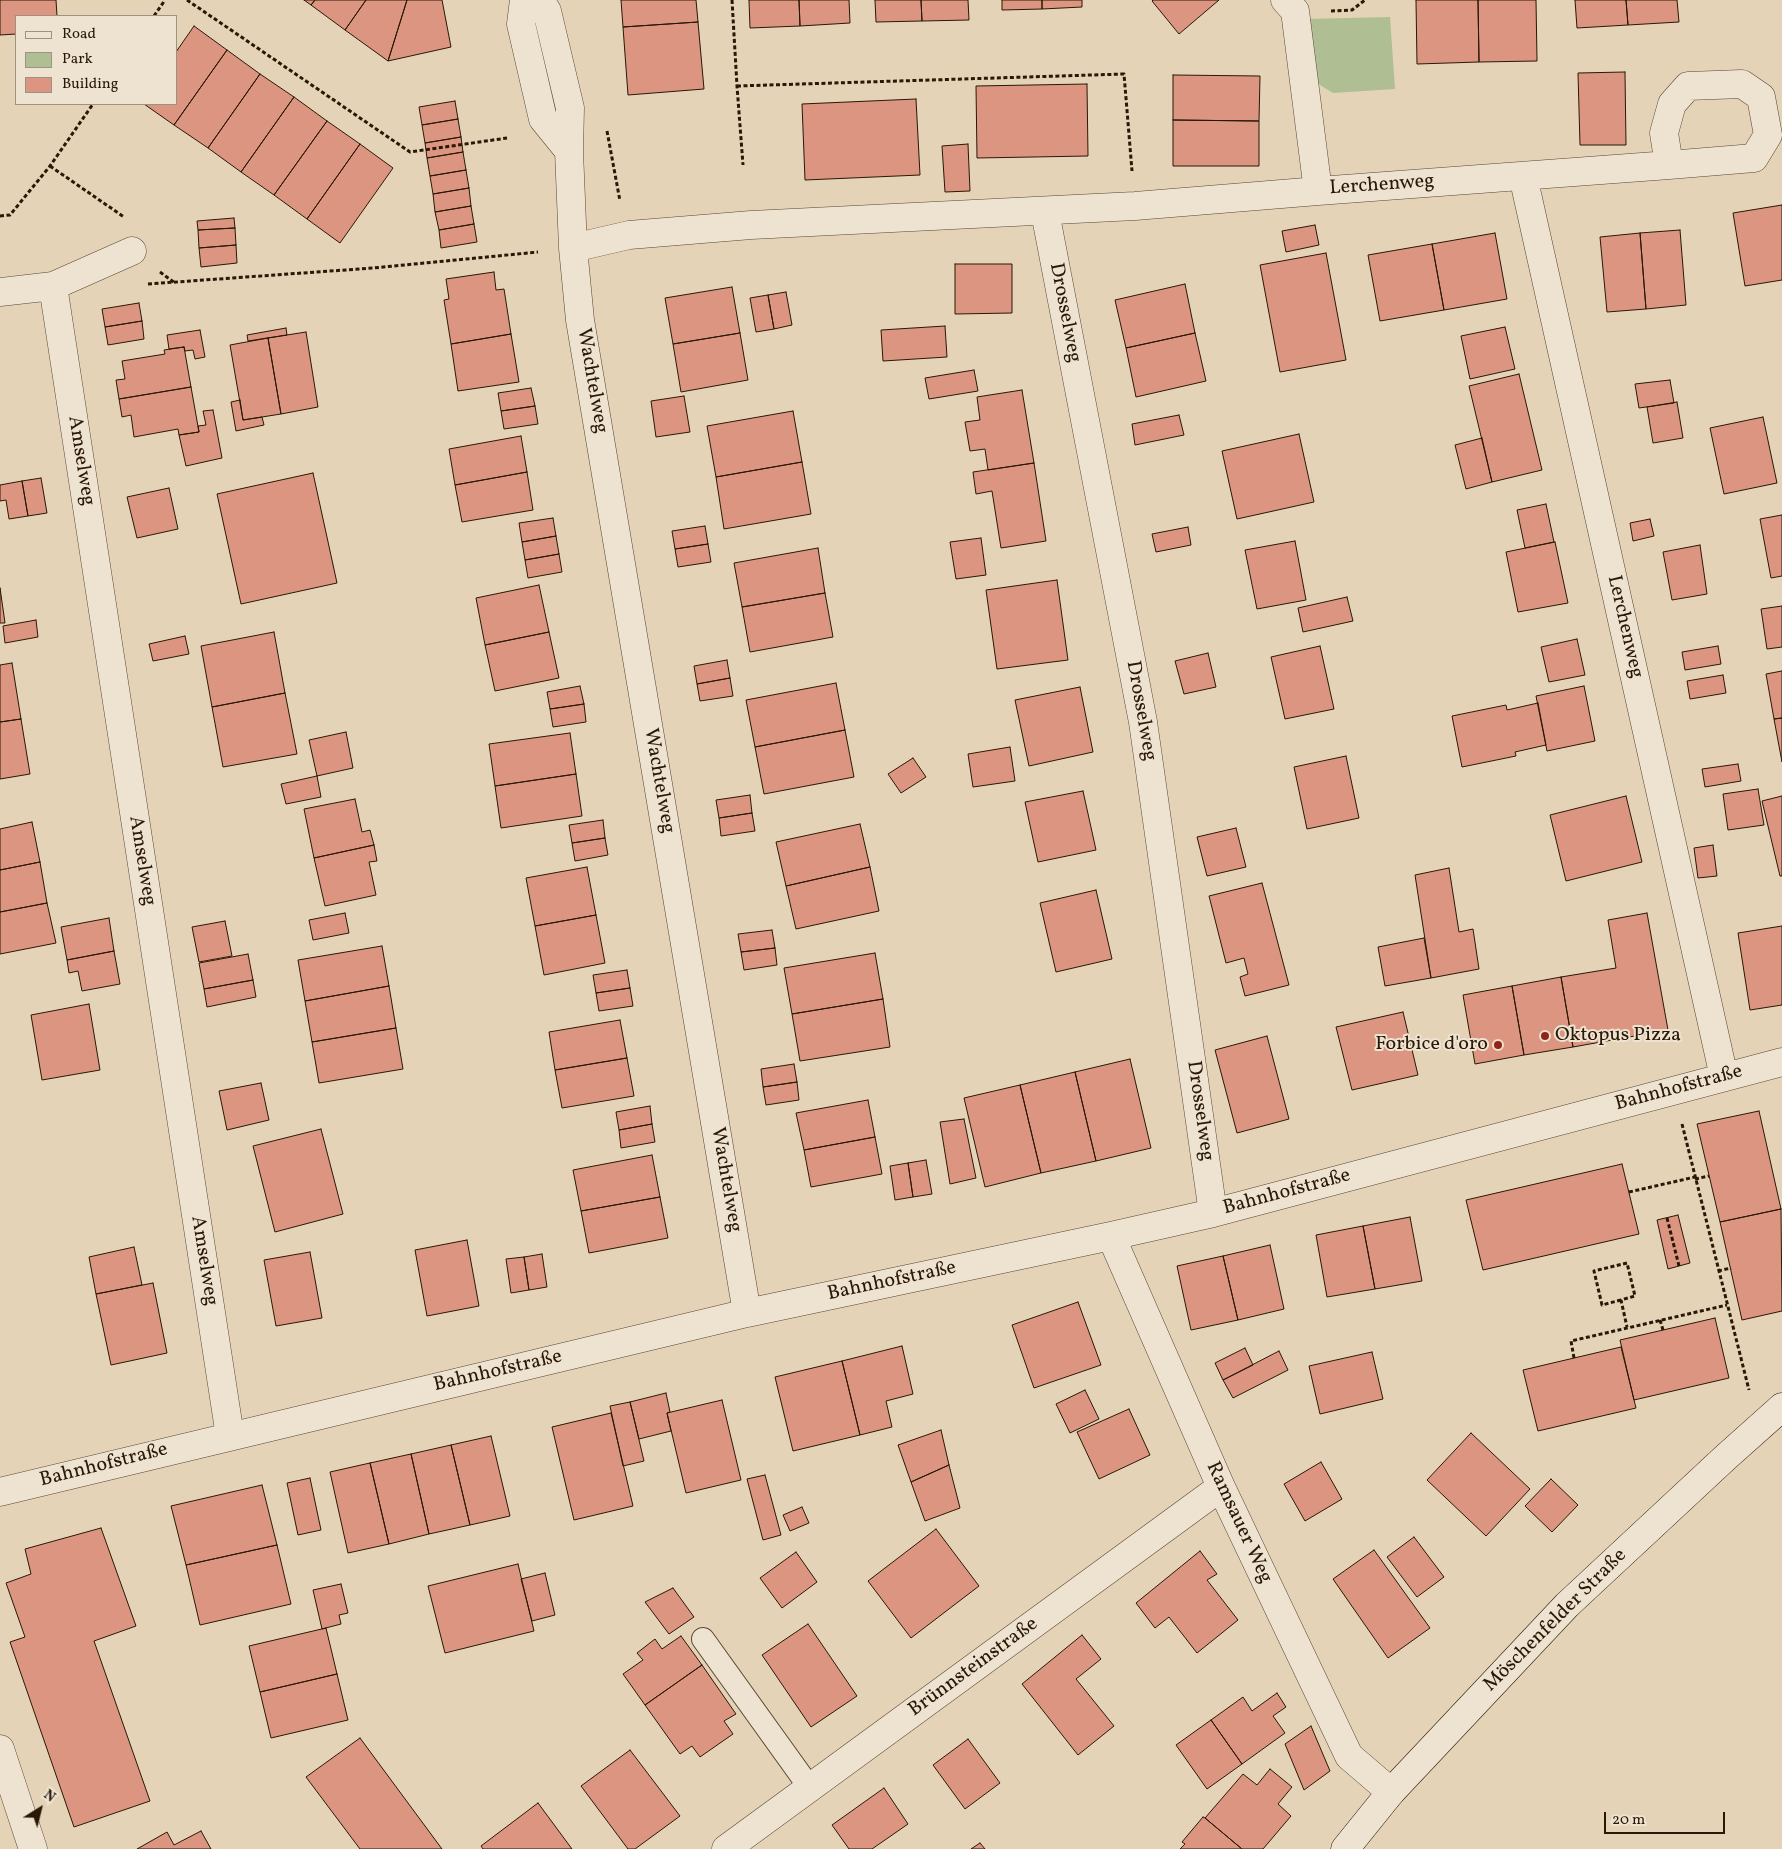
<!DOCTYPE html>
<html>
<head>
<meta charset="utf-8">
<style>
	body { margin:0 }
	#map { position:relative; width:1782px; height:1849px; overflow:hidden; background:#e5d3b8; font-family:Vollkorn,serif }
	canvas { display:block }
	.legend { position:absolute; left:15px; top:15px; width:162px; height:90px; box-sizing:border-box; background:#eee2d1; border:1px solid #9f917f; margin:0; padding:6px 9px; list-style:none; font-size:15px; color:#281805 }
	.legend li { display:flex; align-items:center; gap:10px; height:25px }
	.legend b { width:25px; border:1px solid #9f917f }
	.north { position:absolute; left:15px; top:1784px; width:50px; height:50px; -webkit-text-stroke:4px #eee2d1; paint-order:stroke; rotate:36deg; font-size:14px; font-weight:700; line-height:20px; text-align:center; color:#281805 }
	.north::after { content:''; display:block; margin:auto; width:18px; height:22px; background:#281805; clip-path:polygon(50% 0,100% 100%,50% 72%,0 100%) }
	.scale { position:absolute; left:1604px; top:1812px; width:121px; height:22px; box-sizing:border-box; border:2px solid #281805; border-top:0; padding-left:6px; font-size:15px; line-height:18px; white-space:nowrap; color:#281805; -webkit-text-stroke:4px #eee2d1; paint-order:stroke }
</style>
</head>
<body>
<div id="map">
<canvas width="1782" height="1849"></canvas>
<ul class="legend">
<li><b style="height:6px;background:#eee2d1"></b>Road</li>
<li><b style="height:14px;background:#afbe93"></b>Park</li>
<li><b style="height:14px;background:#dc9581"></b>Building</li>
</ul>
<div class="north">N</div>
<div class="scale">20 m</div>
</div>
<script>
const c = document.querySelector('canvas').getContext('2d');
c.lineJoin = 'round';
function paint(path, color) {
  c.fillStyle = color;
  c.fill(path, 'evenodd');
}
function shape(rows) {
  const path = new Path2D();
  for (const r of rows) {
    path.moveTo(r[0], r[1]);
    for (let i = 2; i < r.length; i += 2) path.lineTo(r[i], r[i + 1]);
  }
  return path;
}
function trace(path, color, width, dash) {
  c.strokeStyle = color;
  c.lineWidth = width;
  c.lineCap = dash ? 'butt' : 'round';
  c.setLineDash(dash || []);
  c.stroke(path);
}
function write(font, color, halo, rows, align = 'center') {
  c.font = font + ' Vollkorn,serif';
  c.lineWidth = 4;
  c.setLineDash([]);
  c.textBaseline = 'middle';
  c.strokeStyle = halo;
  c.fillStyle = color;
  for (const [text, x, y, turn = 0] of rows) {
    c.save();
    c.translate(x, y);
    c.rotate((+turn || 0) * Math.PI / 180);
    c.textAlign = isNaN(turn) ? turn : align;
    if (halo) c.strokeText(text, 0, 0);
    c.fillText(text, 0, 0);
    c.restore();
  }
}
paint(shape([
	[1390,17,1395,89,1333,93,1315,82,1306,19]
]), '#afbe93');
const building = shape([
	[0,0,56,0,57,16,16,16,16,34,0,35,0,0],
	[304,0,315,0,311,5,304,0],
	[315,0,366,0,345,30,311,5,315,0],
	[366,0,407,0,388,61,345,30,366,0],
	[407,0,442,0,451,47,388,61,407,0],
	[621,0,696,0,698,22,623,27,621,0],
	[749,0,799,0,800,26,750,28,749,0],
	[799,0,849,0,850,23,800,26,799,0],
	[875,0,921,0,922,21,876,22,875,0],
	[921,0,968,0,969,20,922,21,921,0],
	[1002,0,1042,0,1042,9,1002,10,1002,0],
	[1042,0,1082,0,1082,7,1042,9,1042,0],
	[1153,0,1219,0,1179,34,1152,1,1153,0],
	[1416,0,1478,0,1479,62,1417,64,1416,0],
	[1478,0,1536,0,1537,61,1479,62,1478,0],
	[1575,0,1626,0,1628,25,1577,28,1575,0],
	[1626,0,1677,0,1679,22,1628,25,1626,0],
	[698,22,704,89,628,95,623,27,698,22],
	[194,26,227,50,174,125,144,104,176,104,176,52,194,26],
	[227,50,260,74,208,148,174,125,227,50],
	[1625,72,1626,145,1580,145,1578,73,1625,72],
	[260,74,294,97,241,172,208,148,260,74],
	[1173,75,1260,76,1259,121,1173,120,1173,75],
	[1087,84,1088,156,977,158,976,86,1087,84],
	[294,97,327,121,274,195,241,172,294,97],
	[916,99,920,175,805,180,802,104,916,99],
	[455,101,458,119,422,125,419,107,455,101],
	[458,119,461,137,425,143,422,125,458,119],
	[1173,120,1259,121,1259,166,1173,166,1173,120],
	[327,121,360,144,307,219,274,195,327,121],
	[461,137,463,152,427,158,425,143,461,137],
	[360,144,393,168,340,243,307,219,360,144],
	[968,144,970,191,945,192,942,146,968,144],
	[463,152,466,170,430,176,427,158,463,152],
	[466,170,469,188,433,194,430,176,466,170],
	[469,188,471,206,435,212,433,194,469,188],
	[1782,205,1782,280,1745,286,1733,213,1782,205],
	[471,206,474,224,439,230,435,212,471,206],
	[234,218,235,228,198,230,197,221,234,218],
	[474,224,477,242,441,248,439,230,474,224],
	[1315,225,1319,245,1286,252,1282,231,1315,225],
	[235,228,236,245,199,248,198,230,235,228],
	[1680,230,1686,305,1646,309,1640,233,1680,230],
	[1495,233,1507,299,1444,310,1432,244,1495,233],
	[1640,233,1646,309,1607,312,1600,237,1640,233],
	[1432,244,1444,310,1380,321,1368,255,1432,244],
	[236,245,237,263,201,267,199,248,236,245],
	[1326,253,1346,360,1280,372,1260,265,1326,253],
	[955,264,1012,264,1012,313,955,314,955,264],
	[494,272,496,290,504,289,511,334,451,344,444,300,449,299,446,279,494,272],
	[1185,284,1195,333,1126,348,1115,300,1185,284],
	[732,287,740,333,673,344,665,298,732,287],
	[786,292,792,325,774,329,768,295,786,292],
	[768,295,774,329,756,332,750,298,768,295],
	[139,303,142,321,105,327,102,309,139,303],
	[142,321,144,339,108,345,105,327,142,321],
	[945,326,947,357,883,361,881,330,945,326],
	[1505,327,1515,369,1470,379,1461,336,1505,327],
	[286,328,287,335,248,341,247,335,286,328],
	[200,330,205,357,195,359,193,350,185,351,184,347,169,349,167,335,200,330],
	[306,332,318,407,281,414,268,338,306,332],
	[740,333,748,380,681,392,673,344,740,333],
	[1195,333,1206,381,1136,397,1126,348,1195,333],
	[511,334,519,382,458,391,451,344,511,334],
	[268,338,281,414,243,420,230,345,268,338],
	[184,347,191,387,119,399,116,380,125,379,122,361,165,354,164,350,184,347],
	[974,370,978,391,929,399,925,378,974,370],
	[1519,374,1542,470,1492,482,1469,386,1519,374],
	[1670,380,1674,403,1639,408,1635,384,1670,380],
	[191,387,199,432,179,435,178,429,134,437,131,415,122,417,119,399,191,387],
	[531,388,535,406,501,411,498,393,531,388],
	[1022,390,1034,463,988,470,985,449,970,451,965,422,980,420,977,397,1022,390],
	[684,396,690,432,656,437,651,401,684,396],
	[240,400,243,420,262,417,264,425,236,431,231,402,240,400],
	[1677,402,1683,438,1653,443,1647,407,1677,402],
	[535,406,538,424,504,429,501,411,535,406],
	[213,410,222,458,186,466,179,435,199,432,198,426,206,425,203,411,213,410],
	[793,411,802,462,716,477,707,426,793,411],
	[1179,415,1184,435,1135,445,1132,424,1179,415],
	[1763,417,1777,483,1724,494,1710,428,1763,417],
	[1299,434,1314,502,1237,519,1222,451,1299,434],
	[521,436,527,472,455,485,449,449,521,436],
	[1482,438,1492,482,1466,489,1455,445,1482,438],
	[802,462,811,514,724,529,716,477,802,462],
	[1034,463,1046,541,1001,548,992,491,976,494,973,472,1034,463],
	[527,472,533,510,462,522,455,485,527,472],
	[313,473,337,583,241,604,217,494,313,473],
	[41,478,47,513,28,516,22,481,41,478],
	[22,481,28,516,9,519,6,500,0,501,0,485,22,481],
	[169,488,178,529,137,538,127,497,169,488],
	[1546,504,1554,542,1525,548,1517,510,1546,504],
	[1782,515,1782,576,1771,578,1760,519,1782,515],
	[553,518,556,536,522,542,519,523,553,518],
	[1650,519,1654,536,1633,541,1630,523,1650,519],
	[705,526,708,544,675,549,672,531,705,526],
	[1188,527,1191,545,1156,552,1152,534,1188,527],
	[556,536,559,554,525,560,522,542,556,536],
	[981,538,986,575,956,579,950,542,981,538],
	[1295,541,1306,600,1257,609,1245,550,1295,541],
	[1555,542,1568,603,1518,612,1506,552,1555,542],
	[708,544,711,562,678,567,675,549,708,544],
	[1700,545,1707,594,1672,600,1663,552,1700,545],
	[818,548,825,593,742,607,734,563,818,548],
	[559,554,562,572,528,578,525,560,559,554],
	[1057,580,1068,660,997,669,986,590,1057,580],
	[539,585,549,632,485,645,476,598,539,585],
	[0,588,5,623,0,623,0,588],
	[825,593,833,637,750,652,742,607,825,593],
	[1347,597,1353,621,1303,632,1298,608,1347,597],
	[1782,606,1782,647,1767,649,1761,609,1782,606],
	[36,620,38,637,5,643,3,626,36,620],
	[274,632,285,693,212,707,201,646,274,632],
	[549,632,559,678,495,691,485,645,549,632],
	[185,636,189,654,153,661,149,644,185,636],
	[1577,639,1585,675,1549,682,1541,647,1577,639],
	[1320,646,1334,709,1285,719,1271,657,1320,646],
	[1718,646,1721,664,1685,670,1682,652,1718,646],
	[1208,653,1216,687,1184,694,1175,661,1208,653],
	[727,660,730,678,697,684,694,666,727,660],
	[12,663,21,719,0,722,0,665,12,663],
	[1782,671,1782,718,1774,719,1766,674,1782,671],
	[1723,675,1726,693,1690,699,1687,681,1723,675],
	[730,678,733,696,700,701,697,684,730,678],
	[836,683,845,730,755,747,746,700,836,683],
	[580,686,584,704,550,709,547,692,580,686],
	[1584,686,1595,741,1547,751,1536,696,1584,686],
	[1080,687,1093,752,1029,766,1015,700,1080,687],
	[285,693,297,754,223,767,212,707,285,693],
	[1538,703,1546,745,1515,752,1516,756,1462,767,1452,716,1506,705,1507,710,1538,703],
	[584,704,586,722,553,727,550,709,584,704],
	[1782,718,1782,762,1774,719,1782,718],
	[21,719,30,774,0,779,0,722,21,719],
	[845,730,854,777,764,794,755,747,845,730],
	[346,732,353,768,317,776,309,740,346,732],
	[570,733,576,774,495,786,489,744,570,733],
	[1010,747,1015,781,973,787,968,754,1010,747],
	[1346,756,1359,818,1307,829,1294,767,1346,756],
	[913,758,926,777,901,793,888,774,913,758],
	[1738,764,1741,781,1705,787,1702,769,1738,764],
	[576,774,582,816,501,828,495,786,576,774],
	[317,776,321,797,286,804,281,784,317,776],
	[1758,789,1764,825,1728,830,1723,794,1758,789],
	[1083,791,1096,850,1038,862,1025,802,1083,791],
	[750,795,752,813,719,818,716,800,750,795],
	[1626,796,1642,862,1566,881,1550,815,1626,796],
	[1782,796,1782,876,1780,876,1762,801,1782,796],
	[355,799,362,832,370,830,374,845,314,858,304,809,355,799],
	[752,813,755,831,721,836,719,818,752,813],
	[603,820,605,838,572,843,569,825,603,820],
	[32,822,40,862,0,870,0,829,32,822],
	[860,824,870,867,786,886,776,842,860,824],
	[1236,828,1246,867,1207,876,1197,837,1236,828],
	[605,838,608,855,575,861,572,843,605,838],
	[374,845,377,861,369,862,376,895,325,906,314,858,374,845],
	[1713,845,1717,876,1698,878,1694,848,1713,845],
	[40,862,47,903,0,912,0,870,40,862],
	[587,867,596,915,535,926,526,878,587,867],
	[870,867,879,911,796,929,786,886,870,867],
	[1449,868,1459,932,1473,929,1479,969,1431,978,1415,875,1449,868],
	[1262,883,1289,985,1245,996,1240,977,1248,974,1244,958,1226,963,1209,896,1262,883],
	[1096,890,1112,959,1056,972,1040,903,1096,890],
	[47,903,56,943,0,954,0,912,47,903],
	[345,913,349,933,313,940,309,920,345,913],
	[1647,913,1668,1030,1573,1047,1561,977,1616,968,1608,920,1647,913],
	[596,915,605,963,544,975,535,926,596,915],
	[109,918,114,951,67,960,61,927,109,918],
	[225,921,232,956,199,962,192,927,225,921],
	[1782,926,1782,1005,1750,1010,1738,933,1782,926],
	[772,930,775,948,741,952,738,934,772,930],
	[1424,938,1431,978,1385,986,1378,947,1424,938],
	[382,946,389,986,305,1001,298,960,382,946],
	[775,948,777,965,744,970,741,952,775,948],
	[114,951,120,984,82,991,78,971,69,973,67,960,114,951],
	[875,953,883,999,792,1014,784,968,875,953],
	[248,954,253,980,204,989,199,963,248,954],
	[627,970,630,988,596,993,593,975,627,970],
	[1561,977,1573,1047,1524,1055,1512,986,1561,977],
	[253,980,256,997,207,1007,204,989,253,980],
	[389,986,396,1028,312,1042,305,1001,389,986],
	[1512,986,1524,1055,1475,1064,1463,995,1512,986],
	[630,988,633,1006,599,1011,596,993,630,988],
	[883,999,890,1047,800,1061,792,1014,883,999],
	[89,1004,100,1070,42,1080,31,1015,89,1004],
	[1403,1012,1418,1075,1352,1090,1336,1027,1403,1012],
	[620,1020,627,1058,555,1070,549,1032,620,1020],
	[396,1028,403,1069,319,1083,312,1042,396,1028],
	[1267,1036,1289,1119,1237,1133,1215,1050,1267,1036],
	[627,1058,634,1096,562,1108,555,1070,627,1058],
	[1130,1059,1151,1148,1096,1161,1075,1072,1130,1059],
	[794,1064,797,1082,763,1087,761,1069,794,1064],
	[1075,1072,1096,1161,1041,1173,1020,1085,1075,1072],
	[797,1082,799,1100,766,1105,763,1087,797,1082],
	[261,1083,269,1120,227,1130,219,1091,261,1083],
	[1020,1085,1041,1173,985,1187,964,1098,1020,1085],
	[868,1100,875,1137,804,1150,796,1113,868,1100],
	[650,1106,652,1124,619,1130,616,1112,650,1106],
	[1759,1111,1781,1209,1720,1222,1697,1124,1759,1111],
	[964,1119,976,1178,950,1184,940,1122,964,1119],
	[652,1124,655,1142,621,1148,619,1130,652,1124],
	[321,1129,343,1214,275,1232,253,1146,321,1129],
	[875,1137,882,1174,811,1187,804,1150,875,1137],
	[652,1155,660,1197,581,1211,573,1170,652,1155],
	[926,1160,932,1194,913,1197,908,1163,926,1160],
	[908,1163,913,1197,895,1200,890,1166,908,1163],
	[1622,1164,1639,1234,1483,1270,1466,1200,1622,1164],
	[660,1197,668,1238,589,1253,581,1211,660,1197],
	[1781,1209,1782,1311,1742,1320,1720,1222,1781,1209],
	[1678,1215,1690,1263,1668,1269,1657,1220,1678,1215],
	[1410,1217,1422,1281,1375,1289,1363,1226,1410,1217],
	[1363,1226,1375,1289,1327,1297,1316,1235,1363,1226],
	[467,1240,479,1306,427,1316,415,1250,467,1240],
	[1270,1245,1284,1309,1238,1320,1223,1256,1270,1245],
	[134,1247,142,1285,96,1294,89,1257,134,1247],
	[310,1252,322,1318,276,1326,264,1260,310,1252],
	[542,1254,547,1287,529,1290,524,1257,542,1254],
	[1223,1256,1238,1320,1191,1330,1177,1266,1223,1256],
	[524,1257,529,1290,511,1293,506,1259,524,1257],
	[153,1283,167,1353,111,1365,96,1294,153,1283],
	[1078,1302,1101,1365,1034,1388,1012,1325,1078,1302],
	[1715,1318,1729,1378,1634,1400,1620,1340,1715,1318],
	[902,1346,913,1394,886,1401,892,1427,860,1435,842,1361,902,1346],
	[1621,1347,1636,1408,1538,1431,1523,1370,1621,1347],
	[1245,1348,1253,1365,1223,1380,1215,1363,1245,1348],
	[1279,1351,1288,1370,1233,1398,1223,1380,1279,1351],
	[1372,1352,1383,1399,1320,1414,1309,1366,1372,1352],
	[842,1361,860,1435,793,1451,775,1377,842,1361],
	[1085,1390,1099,1419,1070,1433,1056,1404,1085,1390],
	[666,1393,670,1412,667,1413,671,1431,639,1439,630,1402,666,1393],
	[722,1400,741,1480,686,1493,667,1413,722,1400],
	[630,1402,644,1461,623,1466,610,1406,630,1402],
	[1129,1409,1150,1455,1099,1479,1077,1432,1129,1409],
	[611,1413,633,1506,574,1520,552,1427,611,1413],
	[941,1430,949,1465,911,1482,898,1445,941,1430],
	[1471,1433,1530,1489,1486,1536,1427,1480,1471,1433],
	[491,1436,510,1516,470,1525,451,1445,491,1436],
	[451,1445,470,1525,429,1534,411,1454,451,1445],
	[411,1454,429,1534,389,1544,370,1463,411,1454],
	[1321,1462,1342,1499,1305,1521,1284,1484,1321,1462],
	[370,1463,389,1544,348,1553,330,1472,370,1463],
	[949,1465,960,1508,925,1521,911,1482,949,1465],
	[765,1475,781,1535,763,1540,747,1479,765,1475],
	[310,1478,321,1530,298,1535,287,1483,310,1478],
	[1551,1479,1578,1505,1552,1532,1525,1506,1551,1479],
	[262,1485,277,1545,186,1565,171,1506,262,1485],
	[802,1507,809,1523,790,1531,783,1515,802,1507],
	[101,1528,136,1626,94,1641,150,1801,74,1827,10,1642,25,1637,6,1583,31,1574,25,1549,101,1528],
	[936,1529,979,1586,911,1638,868,1581,936,1529],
	[1414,1537,1444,1577,1417,1597,1387,1557,1414,1537],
	[277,1545,291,1604,200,1625,186,1565,277,1545],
	[1374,1550,1430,1628,1388,1658,1333,1579,1374,1550],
	[1200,1551,1217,1574,1207,1580,1238,1620,1197,1653,1169,1617,1155,1628,1136,1603,1200,1551],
	[796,1552,817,1582,782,1608,760,1578,796,1552],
	[518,1564,534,1631,445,1653,428,1586,518,1564],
	[545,1573,555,1615,532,1621,521,1579,545,1573],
	[341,1584,348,1613,339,1615,341,1624,322,1629,313,1590,341,1584],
	[673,1588,694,1617,669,1634,645,1602,673,1588],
	[808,1624,857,1696,811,1727,762,1655,808,1624],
	[326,1628,337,1674,260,1692,249,1646,326,1628],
	[1082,1635,1101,1659,1076,1679,1114,1726,1078,1755,1022,1684,1082,1635],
	[681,1636,702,1665,645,1705,623,1674,643,1660,637,1653,655,1639,662,1649,681,1636],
	[702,1665,736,1714,724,1721,733,1734,700,1757,692,1746,680,1754,645,1705,702,1665],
	[337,1674,348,1720,271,1738,260,1692,337,1674],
	[1277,1693,1286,1707,1273,1716,1285,1733,1242,1764,1211,1720,1243,1697,1252,1711,1277,1693],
	[1211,1720,1242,1764,1207,1789,1176,1745,1211,1720],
	[1311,1726,1330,1771,1304,1790,1285,1744,1311,1726],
	[360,1738,442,1849,360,1849,306,1777,360,1738],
	[968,1739,1000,1783,965,1809,933,1765,968,1739],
	[630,1750,680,1816,635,1849,628,1849,581,1786,630,1750],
	[1270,1769,1292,1787,1278,1804,1291,1816,1263,1849,1242,1849,1205,1818,1243,1774,1257,1785,1270,1769],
	[884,1788,908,1824,872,1849,849,1849,832,1825,884,1788],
	[538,1803,572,1849,483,1849,481,1846,538,1803],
	[1203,1817,1205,1818,1242,1849,1180,1849,1185,1844,1182,1842,1203,1817],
	[201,1831,211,1849,137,1849,167,1832,174,1845,201,1831],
	[980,1843,985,1849,971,1849,980,1843]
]);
paint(building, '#dc9581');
trace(building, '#281805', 1);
const lane = shape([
	[703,1639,810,1788]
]);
const street = shape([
	[524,0,521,24,543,119,569,151],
	[540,0,547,11,570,108,569,151,573,248,580,320,747,1313],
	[1285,0,1295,11,1318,191],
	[1523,176,1724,1077],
	[1045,212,1143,722,1213,1213],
	[573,248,629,235,751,225,1135,206,1318,191,1669,165,1754,158,1768,135,1761,97,1742,84,1688,86,1672,104,1664,133,1669,165],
	[53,286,230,1436],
	[0,292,53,286,132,251],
	[1111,1236,1221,1487,1349,1756,1391,1792],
	[0,1492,747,1313,1111,1236,1213,1213,1782,1062],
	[0,1749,33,1849],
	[726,1849,1221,1487]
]);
const secondary = shape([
	[1345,1849,1391,1792,1567,1605,1726,1457,1782,1407]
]);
trace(lane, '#574732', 24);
trace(street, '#574732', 29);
trace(secondary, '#281805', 29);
trace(shape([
	[187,0,410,152,507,138],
	[732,0,737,86,743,165],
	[1331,11,1352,10,1365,0],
	[154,16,165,0],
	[737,86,1124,74,1132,171],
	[607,131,620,201],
	[50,166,124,217],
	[0,216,10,215,50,166,93,104],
	[160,272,175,283],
	[148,284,373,268,538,252],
	[1682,1124,1749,1390],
	[1695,1179,1709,1176],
	[1629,1192,1695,1177],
	[1667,1218,1679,1266],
	[1718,1271,1731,1268],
	[1621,1300,1602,1305,1594,1271,1627,1263,1635,1296,1621,1300,1627,1327],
	[1660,1320,1663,1330],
	[1574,1358,1571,1341,1727,1305]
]), '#281805', 3, [4, 2.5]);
trace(lane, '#eee2d1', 22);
trace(street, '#eee2d1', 28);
trace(secondary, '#eee2d1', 28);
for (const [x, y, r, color] of [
	[1545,1036,5,"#8f2418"],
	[1498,1045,5,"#8f2418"]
]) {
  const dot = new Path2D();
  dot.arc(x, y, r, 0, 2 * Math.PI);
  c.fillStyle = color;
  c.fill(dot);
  trace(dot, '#eee2d1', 2);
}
write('20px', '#281805', '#eee2d1', [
	["Lerchenweg",1382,186,-4],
	["Drosselweg",1064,313,79],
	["Wachtelweg",591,381,80],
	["Amselweg",80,461,81],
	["Lerchenweg",1624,627,77],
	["Drosselweg",1140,711,80],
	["Wachtelweg",658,781,80],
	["Amselweg",141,861,81],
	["Bahnhofstraße",1679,1089,-15],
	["Drosselweg",1199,1111,82],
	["Wachtelweg",725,1180,80],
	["Bahnhofstraße",1287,1193,-15],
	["Amselweg",203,1261,81],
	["Bahnhofstraße",892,1282,-12],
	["Bahnhofstraße",498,1372,-13],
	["Bahnhofstraße",104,1466,-14],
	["Ramsauer Weg",1238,1523,65],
	["Möschenfelder Straße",1556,1621,-45],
	["Brünnsteinstraße",974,1668,-36]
]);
write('20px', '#281805', '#eee2d1', [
	["Oktopus Pizza",1555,1036],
	["Forbice d'oro",1488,1045,"right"]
], 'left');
</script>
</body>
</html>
